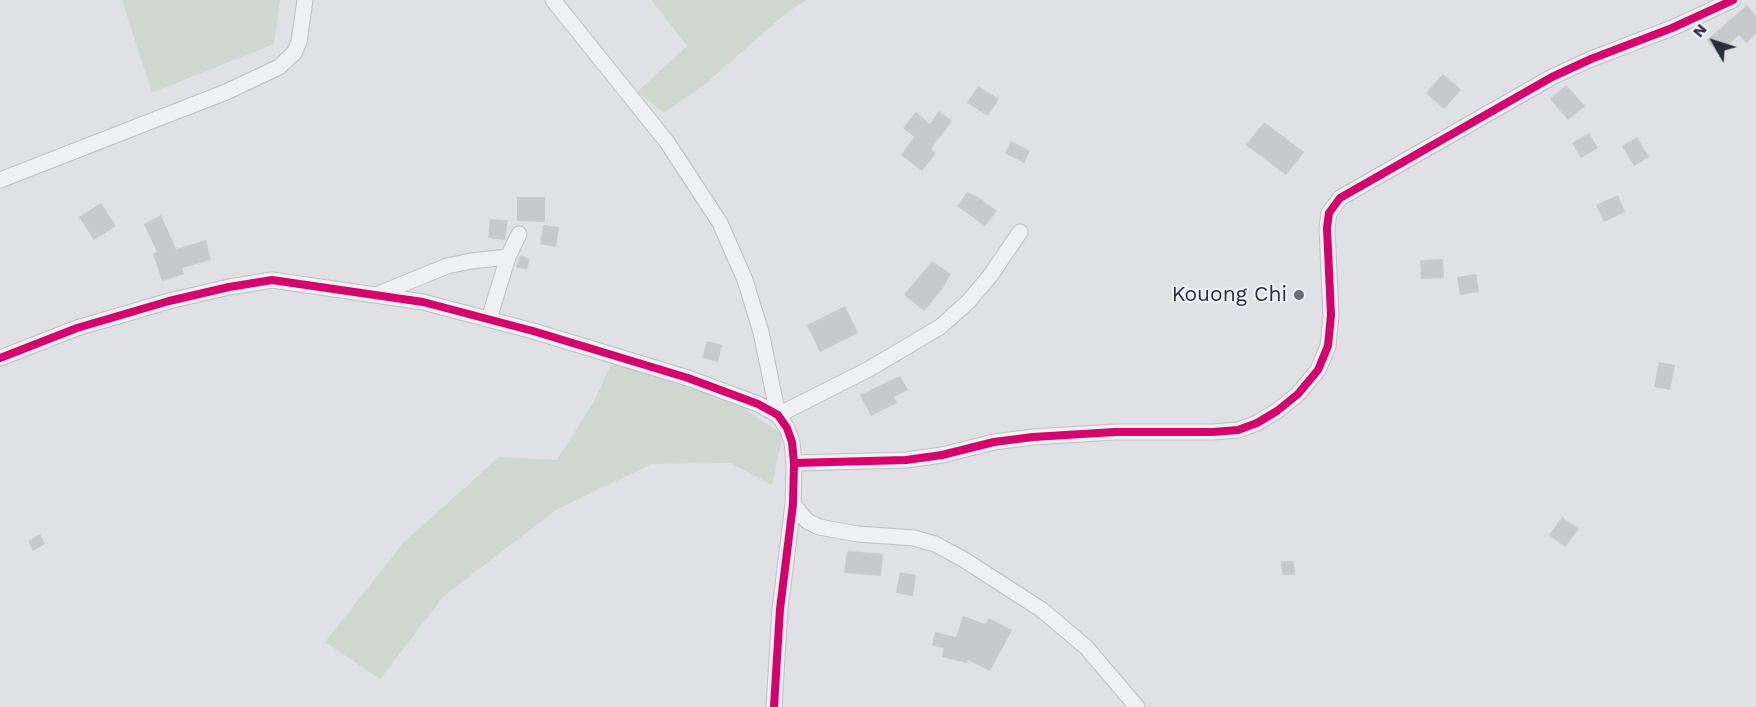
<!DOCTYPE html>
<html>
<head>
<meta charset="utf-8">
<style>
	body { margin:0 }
	#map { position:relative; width:1756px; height:707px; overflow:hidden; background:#e0e1e5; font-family:"Work Sans",sans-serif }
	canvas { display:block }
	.north { position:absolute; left:1684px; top:12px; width:60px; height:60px; -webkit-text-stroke:4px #eeeff4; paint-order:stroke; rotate:309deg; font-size:16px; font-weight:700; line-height:24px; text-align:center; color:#292d3b }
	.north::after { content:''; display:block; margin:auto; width:21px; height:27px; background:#292d3b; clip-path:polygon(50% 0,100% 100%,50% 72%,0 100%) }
</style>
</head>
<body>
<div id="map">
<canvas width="1756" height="707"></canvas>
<div class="north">N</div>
</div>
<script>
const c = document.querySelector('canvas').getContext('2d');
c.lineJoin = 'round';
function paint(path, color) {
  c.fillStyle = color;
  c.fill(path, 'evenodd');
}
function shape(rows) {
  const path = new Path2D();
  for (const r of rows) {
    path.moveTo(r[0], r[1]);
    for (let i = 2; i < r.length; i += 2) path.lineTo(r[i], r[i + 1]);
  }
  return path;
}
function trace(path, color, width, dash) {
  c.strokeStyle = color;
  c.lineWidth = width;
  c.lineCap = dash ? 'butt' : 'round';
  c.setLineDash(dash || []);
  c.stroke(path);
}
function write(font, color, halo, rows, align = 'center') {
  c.font = font + ' "Work Sans",sans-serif';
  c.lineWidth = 4.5;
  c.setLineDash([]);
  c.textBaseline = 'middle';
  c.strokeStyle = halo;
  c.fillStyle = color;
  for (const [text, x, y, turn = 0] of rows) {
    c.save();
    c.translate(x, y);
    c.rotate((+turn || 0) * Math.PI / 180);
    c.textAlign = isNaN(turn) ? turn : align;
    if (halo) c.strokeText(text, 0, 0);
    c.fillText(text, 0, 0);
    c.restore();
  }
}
paint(shape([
	[122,0,280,0,274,44,152,93],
	[651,0,806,0,785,14,704,85,664,113,637,92,687,46],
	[615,356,716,389,783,435,772,485,730,463,652,464,556,510,444,596,380,679,325,642,404,542,499,457,557,460,593,403]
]), '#d0d7d1');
paint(shape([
	[1747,5,1756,16,1756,34,1746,43,1739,35,1718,54,1707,40],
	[1443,74,1461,90,1444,109,1426,93],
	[1566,85,1585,106,1568,120,1550,99],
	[978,86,999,99,988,116,967,103],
	[939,111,952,121,931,149,936,153,922,171,901,155,914,137,903,128,916,112,930,124],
	[1264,122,1304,152,1286,175,1246,145],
	[1589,133,1598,148,1581,158,1572,143],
	[1637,137,1649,157,1634,166,1622,146],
	[1011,141,1030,151,1024,163,1005,153],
	[967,192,978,197,997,211,985,226,957,206],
	[1618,195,1625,212,1604,222,1596,205],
	[517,197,545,197,545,222,517,221],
	[101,203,116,226,94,240,79,217],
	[161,215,176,249,206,240,211,260,182,268,184,274,162,281,153,254,157,252,144,224],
	[490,219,508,220,505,240,488,238],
	[543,225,559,227,556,247,540,244],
	[520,255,530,259,527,270,516,267],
	[1443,259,1444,278,1421,279,1420,260],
	[932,261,951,274,943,288,924,311,904,295],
	[1476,274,1479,292,1460,295,1457,277],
	[845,306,858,333,820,352,807,325],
	[707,341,722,345,718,362,702,358],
	[1659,362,1675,365,1670,390,1654,387],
	[900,376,908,390,894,397,897,403,871,416,860,395],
	[1562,517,1579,529,1565,547,1549,535],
	[40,534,45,544,33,551,28,541],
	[849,551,883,554,881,576,844,573,847,552],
	[1281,561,1294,561,1295,575,1282,575],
	[900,572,916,575,913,596,896,593],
	[963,616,985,624,989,618,1012,630,990,671,968,660,967,663,942,657,943,648,932,645,935,632,956,637]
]), '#c8c9cd');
const minor = shape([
	[553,0,667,142,720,223,745,280,761,332,778,415,869,369,940,327,968,302,990,276,1020,232],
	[0,180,226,92,279,67,294,53,299,42,305,0],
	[376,295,447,266,471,261,508,257],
	[489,319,508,257,519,234],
	[0,358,77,328,169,301,229,287,272,280,423,302,533,331,688,378,758,404,778,415,787,428,792,442,794,463,793,504,780,609,774,707],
	[794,463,906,460,942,455,994,442,1033,437,1115,432,1213,432,1238,430,1257,423,1277,411,1298,394,1318,370,1328,346,1331,315,1327,228,1329,213,1340,198,1552,77,1591,59,1672,28,1733,0],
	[793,504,807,521,819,527,858,534,914,538,935,544,963,559,1042,610,1086,647,1137,707]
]);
trace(minor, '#bebfc3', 17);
trace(minor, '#eff0f2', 15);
trace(shape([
	[0,358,77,328,169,301,229,287,272,280,423,302,533,331,688,378,758,404,778,415,787,428,792,442,794,463,793,504,780,609,774,707],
	[794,463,906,460,942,455,994,442,1033,437,1115,432,1213,432,1238,430,1257,423,1277,411,1298,394,1318,370,1328,346,1331,315,1327,228,1329,213,1340,198,1552,77,1591,59,1672,28,1733,0]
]), '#d6006c', 8);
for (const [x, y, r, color] of [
	[1299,295,6,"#696c76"]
]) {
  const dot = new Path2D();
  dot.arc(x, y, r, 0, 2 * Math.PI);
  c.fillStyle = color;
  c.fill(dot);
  trace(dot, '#eeeff4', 2);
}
write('21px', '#292d3b', '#eeeff4', [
	["Kouong Chi",1287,295]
], 'right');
</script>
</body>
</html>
